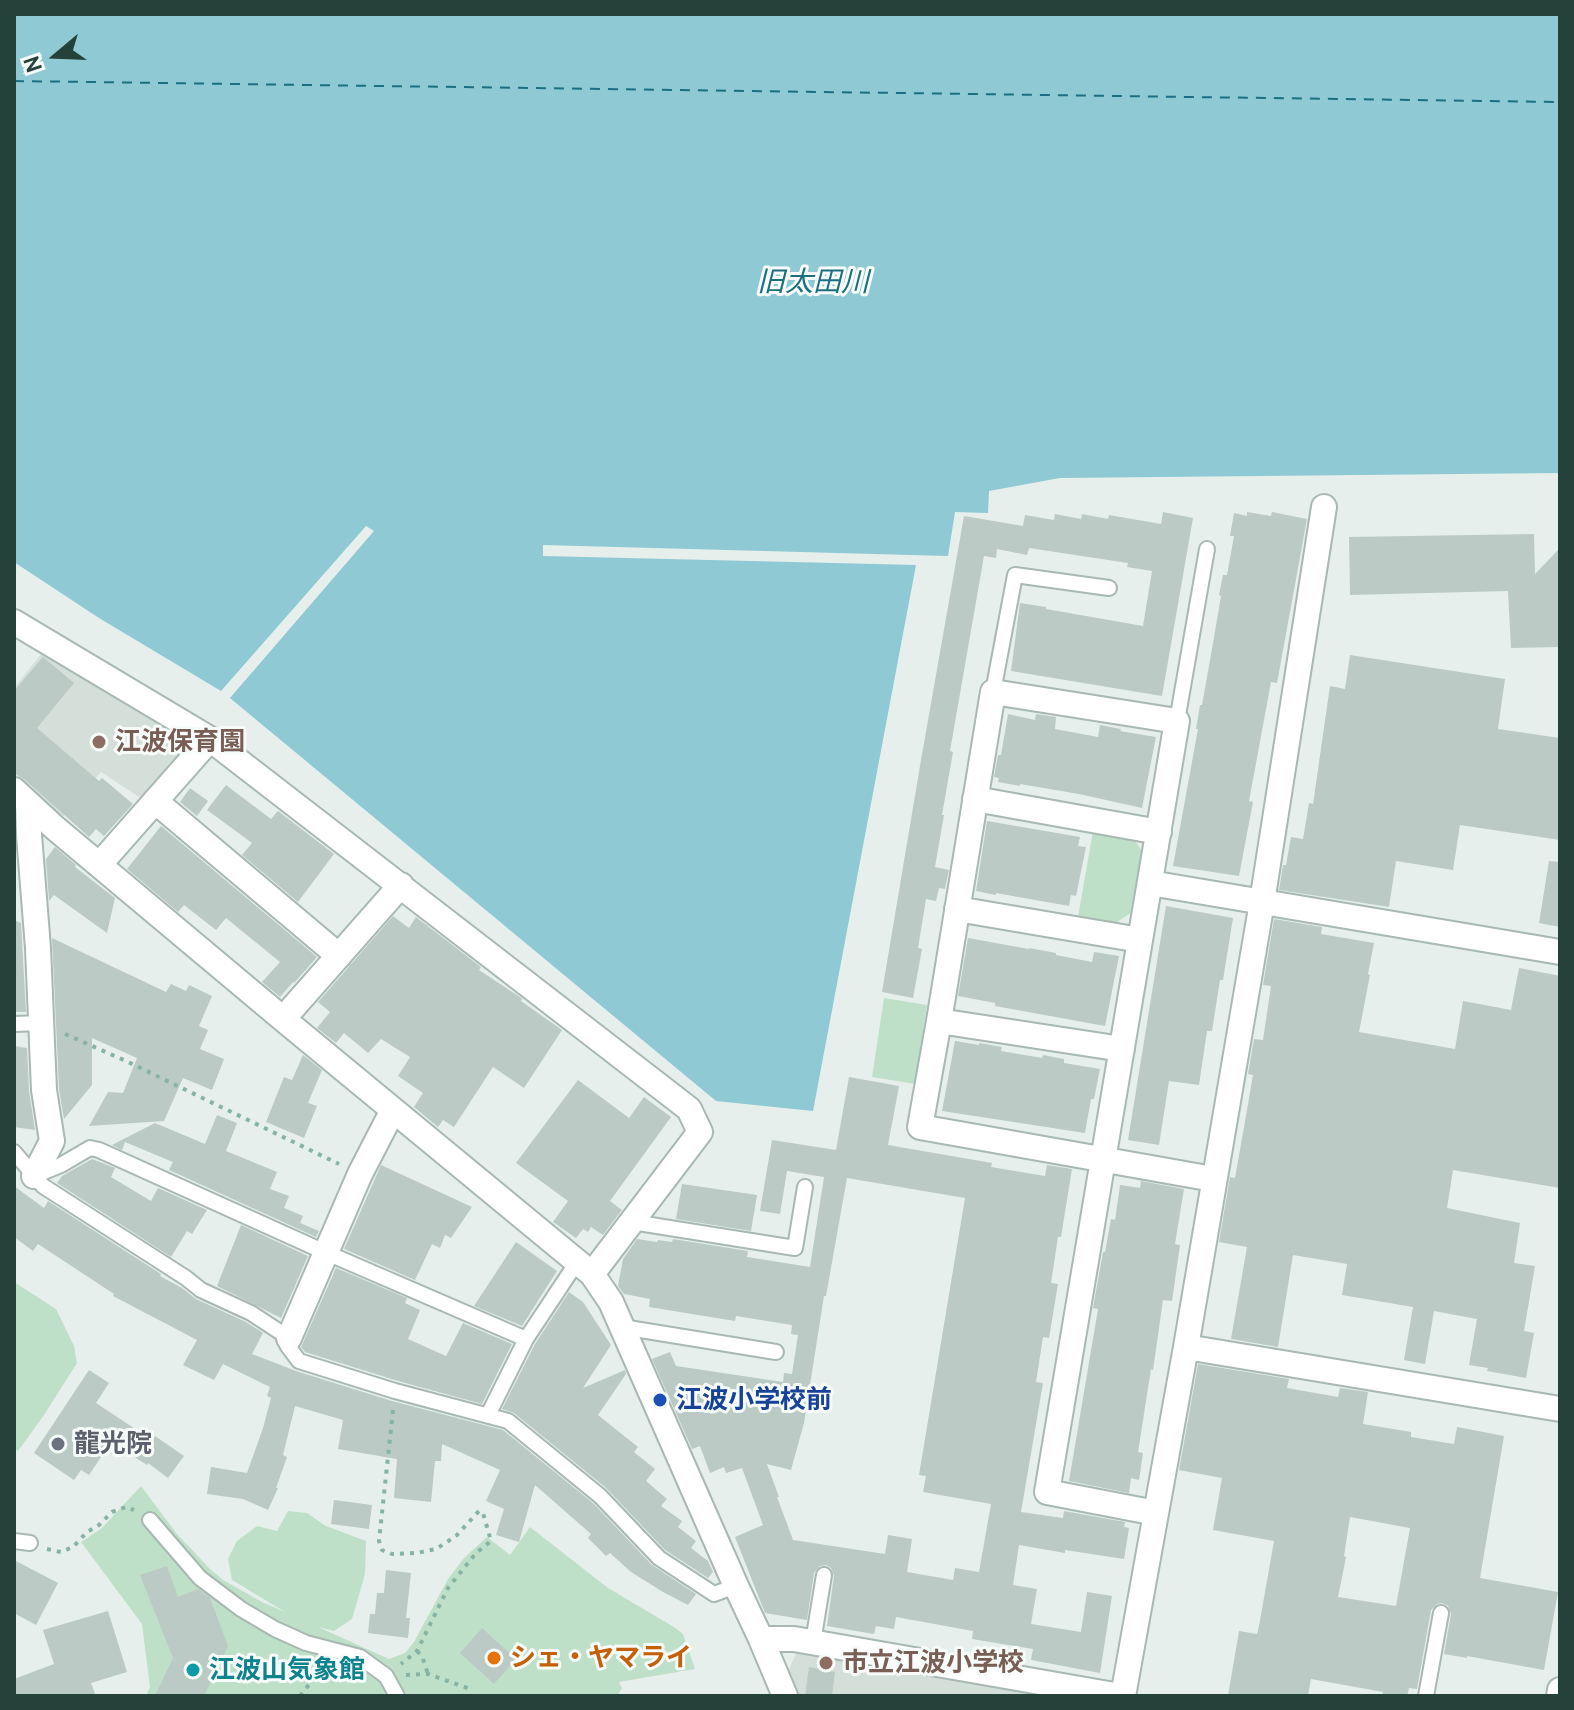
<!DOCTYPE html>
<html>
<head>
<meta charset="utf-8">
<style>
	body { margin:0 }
	#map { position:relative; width:1574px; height:1710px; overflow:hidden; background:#e6efeb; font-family:Cabin,sans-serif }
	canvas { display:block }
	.frame { position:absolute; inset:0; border:16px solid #24423a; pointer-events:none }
	.north { position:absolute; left:16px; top:16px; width:80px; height:80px; -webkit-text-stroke:6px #f7fbf9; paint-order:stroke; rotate:251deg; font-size:22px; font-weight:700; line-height:32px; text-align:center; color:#24423a }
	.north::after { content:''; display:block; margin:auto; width:28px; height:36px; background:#24423a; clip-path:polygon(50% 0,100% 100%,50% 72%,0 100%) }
</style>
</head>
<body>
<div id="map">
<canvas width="1574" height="1710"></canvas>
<div class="frame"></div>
<div class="north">N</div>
</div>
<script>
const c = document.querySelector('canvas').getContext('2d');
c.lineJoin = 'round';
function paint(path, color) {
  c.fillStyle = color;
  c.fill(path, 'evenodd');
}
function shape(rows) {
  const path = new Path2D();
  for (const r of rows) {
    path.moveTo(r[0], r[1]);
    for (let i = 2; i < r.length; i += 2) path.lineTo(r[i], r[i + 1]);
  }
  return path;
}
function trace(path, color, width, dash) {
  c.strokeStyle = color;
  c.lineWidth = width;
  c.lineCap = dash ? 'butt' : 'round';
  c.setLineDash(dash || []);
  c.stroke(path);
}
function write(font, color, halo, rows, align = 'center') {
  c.font = font + ' Cabin,"Noto Sans JP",sans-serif';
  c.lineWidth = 6;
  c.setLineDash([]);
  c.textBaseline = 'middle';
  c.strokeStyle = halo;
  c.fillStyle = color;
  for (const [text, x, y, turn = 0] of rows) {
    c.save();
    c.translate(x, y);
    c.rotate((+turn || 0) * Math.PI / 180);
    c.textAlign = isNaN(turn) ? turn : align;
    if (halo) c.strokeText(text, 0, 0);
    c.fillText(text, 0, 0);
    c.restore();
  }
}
paint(shape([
	[42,653,181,732,186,751,142,799,101,772,62,818,14,773,14,688],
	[797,1651,1050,1696,796,1696,787,1674]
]), '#d4dfda');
paint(shape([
	[1093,831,1133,838,1144,854,1134,911,1114,924,1078,917],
	[884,998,927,1005,915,1084,872,1077],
	[14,1282,56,1309,74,1346,77,1363,44,1415,18,1451,14,1449],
	[141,1486,177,1534,210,1569,223,1580,262,1602,285,1612,232,1580,228,1559,237,1541,257,1526,277,1531,288,1511,307,1513,326,1526,366,1541,365,1574,352,1619,334,1631,318,1627,389,1659,405,1653,414,1642,448,1579,464,1558,487,1537,510,1555,530,1527,608,1588,674,1627,683,1634,695,1669,619,1682,622,1688,617,1696,146,1696,150,1687,142,1624,81,1542,102,1528]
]), '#bfe0c8');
paint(shape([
	[14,14,1560,14,1560,473,1060,478,989,491,988,513,955,512,948,556,543,545,543,556,916,565,813,1111,716,1101,230,698,374,531,366,526,221,691,99,618,14,562]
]), '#8ec9d4');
trace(shape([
	[14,81,1560,102]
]), '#1c6f80', 2, [10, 8]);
paint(shape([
	[1163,512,1193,518,1162,696,1011,671,1020,603,1046,607,1046,609,1143,626,1152,571,1127,567,1128,563,1029,548,1027,555,997,549,996,558,984,556,950,751,953,752,942,815,944,815,935,867,949,870,945,889,939,888,936,901,926,899,918,948,922,949,913,998,882,992,921,760,964,516,1023,526,1025,515,1054,520,1055,514,1081,519,1082,514,1108,519,1109,515,1161,524],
	[1247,512,1271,516,1272,512,1307,519,1277,683,1271,682,1249,801,1253,802,1239,876,1173,866,1198,729,1196,729,1200,705,1202,705,1212,649,1221,596,1219,595,1223,575,1227,575,1234,536,1230,536,1234,513,1247,516],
	[1534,534,1535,574,1560,548,1560,647,1511,648,1508,591,1350,595,1349,537],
	[1350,655,1505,679,1498,729,1560,738,1560,840,1460,825,1453,870,1396,861,1389,907,1279,890,1283,865,1286,865,1291,837,1303,839,1309,803,1313,804,1330,686,1345,689],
	[43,657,74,683,37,728,99,781,102,778,133,804,104,836,96,829,89,837,24,779,14,773,14,691],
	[1008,714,1035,720,1036,714,1056,717,1055,729,1098,737,1100,725,1121,729,1120,731,1156,737,1142,808,1079,794,1020,784,1020,786,998,782,999,778,994,777,998,755,1001,755],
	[226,785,271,819,278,811,334,854,298,902,242,855,252,843,207,810],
	[190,788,208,801,197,816,180,802],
	[987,821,1080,837,1078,846,1086,847,1076,896,1071,895,1069,906,996,893,996,895,976,891],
	[161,826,317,957,294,983,293,982,280,997,262,982,280,962,226,918,216,930,184,905,178,912,127,869],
	[55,847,76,865,75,867,115,898,107,933,54,895,49,901,46,859],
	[1549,861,1560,862,1560,927,1539,923],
	[1166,906,1233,918,1223,980,1220,980,1212,1031,1207,1031,1199,1085,1169,1081,1159,1145,1128,1140],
	[393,916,409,928,416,917,481,967,479,970,520,997,522,999,521,1001,562,1030,524,1088,493,1067,454,1127,443,1120,438,1127,414,1107,423,1093,398,1076,410,1057,381,1039,368,1053,344,1033,336,1043,317,1028,330,1012,318,1002],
	[1274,919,1322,927,1321,934,1374,943,1368,974,1370,975,1359,1032,1455,1049,1463,1001,1511,1010,1519,968,1560,976,1560,1188,1453,1170,1447,1208,1520,1223,1514,1263,1535,1266,1524,1331,1534,1333,1526,1378,1487,1371,1488,1368,1469,1365,1477,1319,1434,1311,1425,1364,1404,1360,1413,1307,1342,1295,1347,1264,1293,1255,1278,1347,1231,1339,1247,1247,1219,1242,1230,1177,1235,1178,1247,1110,1253,1075,1248,1074,1254,1039,1263,1040,1271,986,1263,985],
	[14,920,21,923,26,1012,14,1012],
	[52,938,166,992,171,984,186,991,189,985,212,996,199,1026,208,1030,200,1049,224,1059,212,1090,183,1078,164,1121,89,1126,108,1092,123,1093,137,1058,92,1038,92,1085,64,1119,59,1089],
	[968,938,1029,949,1029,948,1056,953,1056,955,1092,962,1094,952,1119,956,1105,1026,995,1006,995,1003,958,996],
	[955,1041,979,1045,979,1043,1002,1047,1001,1051,1042,1058,1043,1055,1064,1059,1064,1063,1100,1069,1094,1099,1091,1099,1085,1133,942,1111],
	[14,1046,27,1048,29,1091,35,1130,14,1127],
	[303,1055,322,1070,308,1103,317,1106,304,1138,266,1122,284,1077,292,1080],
	[849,1077,899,1086,888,1145,992,1163,991,1167,1045,1176,1047,1165,1072,1169,1061,1237,1058,1237,1051,1283,1058,1284,1049,1338,1043,1337,1036,1382,1043,1383,1021,1512,1063,1518,1064,1511,1125,1522,1124,1527,1129,1528,1124,1559,1065,1550,1065,1553,1019,1545,1013,1585,1037,1589,1031,1624,1081,1632,1087,1592,1112,1596,1100,1673,1031,1660,1033,1649,972,1639,973,1631,896,1617,894,1629,876,1626,874,1634,827,1626,834,1576,831,1568,826,1565,820,1566,814,1573,807,1620,765,1613,735,1537,763,1525,742,1468,726,1473,724,1467,710,1473,700,1446,692,1449,652,1359,670,1352,676,1366,783,1382,784,1373,792,1374,798,1335,791,1334,792,1325,736,1316,735,1321,649,1307,650,1299,624,1294,618,1286,623,1259,637,1239,657,1242,658,1240,672,1242,673,1239,748,1251,747,1257,810,1267,824,1177,787,1171,780,1214,760,1211,772,1140,836,1150],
	[847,1178,965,1198,919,1475,926,1476,923,1492,991,1504,979,1572,955,1568,953,1580,907,1572,912,1539,888,1535,885,1554,793,1540,777,1497,779,1497,767,1464,791,1470,804,1423,824,1296,826,1296],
	[578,1080,629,1118,644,1097,671,1117,610,1201,622,1210,603,1235,591,1227,588,1232,583,1229,576,1238,553,1222,568,1201,516,1163],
	[217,1115,237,1123,226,1151,277,1172,270,1189,289,1196,284,1208,303,1216,300,1223,319,1231,316,1237,169,1170,173,1162,125,1142,122,1150,112,1145,155,1123,205,1144],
	[92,1159,115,1168,111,1177,151,1201,158,1188,207,1210,192,1234,187,1231,171,1257,57,1183,62,1176],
	[381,1165,472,1207,451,1238,445,1235,440,1248,432,1244,415,1280,344,1249],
	[1141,1181,1184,1189,1175,1244,1180,1245,1172,1301,1163,1300,1153,1370,1151,1369,1138,1452,1143,1453,1139,1480,1131,1478,1129,1493,1069,1481,1098,1309,1093,1308,1103,1252,1105,1252,1111,1219,1115,1220,1120,1185,1140,1188],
	[682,1184,757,1195,751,1231,676,1219],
	[14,1186,44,1208,48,1201,161,1274,160,1276,182,1288,196,1299,246,1322,263,1333,252,1354,296,1371,392,1401,503,1430,593,1503,652,1565,696,1594,688,1605,663,1592,631,1572,610,1553,606,1556,588,1538,591,1534,535,1485,519,1542,496,1535,504,1509,486,1501,500,1470,442,1444,441,1461,435,1461,431,1502,394,1498,397,1459,338,1449,343,1420,295,1406,283,1455,287,1457,276,1488,278,1488,268,1510,243,1499,207,1494,211,1467,247,1473,263,1428,271,1398,267,1396,270,1387,223,1364,214,1380,183,1365,197,1340,113,1296,114,1294,38,1244,33,1251,14,1237],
	[241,1225,308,1256,281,1318,217,1286],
	[516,1242,557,1271,522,1326,474,1306],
	[336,1268,407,1298,405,1303,420,1310,408,1339,446,1356,463,1323,512,1344,482,1404,398,1381,305,1352,301,1347],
	[569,1292,583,1302,611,1345,583,1388,625,1370,626,1374,598,1415,638,1447,634,1452,655,1469,646,1481,667,1499,661,1506,682,1521,678,1527,696,1541,691,1548,708,1561,713,1572,708,1578,665,1550,606,1488,514,1413,502,1409,535,1344],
	[1198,1364,1289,1379,1287,1388,1338,1397,1340,1388,1368,1392,1363,1424,1411,1432,1411,1437,1454,1444,1457,1427,1504,1436,1480,1578,1558,1592,1544,1670,1467,1656,1467,1658,1444,1654,1451,1614,1448,1606,1442,1603,1437,1604,1431,1610,1417,1689,1409,1688,1407,1696,1382,1696,1383,1692,1311,1679,1308,1696,1228,1696,1239,1631,1257,1634,1259,1626,1274,1541,1213,1530,1222,1478,1179,1470],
	[1350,1517,1410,1528,1396,1606,1338,1597,1346,1557,1344,1556],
	[89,1370,109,1383,96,1403,152,1440,155,1436,184,1456,168,1478,148,1463,147,1465,111,1442,89,1475,81,1470,74,1480,34,1453],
	[334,1500,372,1505,369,1529,331,1524],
	[14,1560,58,1583,36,1625,14,1613],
	[167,1566,178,1597,198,1589,210,1598,228,1646,204,1696,155,1696,173,1658,140,1575],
	[386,1570,411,1573,406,1618,410,1618,408,1638,368,1633,370,1614,375,1614,377,1593,384,1593],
	[108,1611,127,1672,91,1683,96,1696,14,1696,14,1679,54,1664,43,1630],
	[482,1628,516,1659,494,1684,460,1653],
	[809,1667,835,1672,832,1696,805,1696]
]), '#bbcac4');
const lane = shape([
	[993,692,1015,575,1109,588],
	[1177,721,1207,549],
	[14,1024,41,1023],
	[14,1152,43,1186,186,1278,201,1290,251,1313,289,1338,287,1345,299,1361,395,1391,508,1421,600,1496,659,1558,714,1594,736,1586],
	[34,1176,61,1165,90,1148,99,1150,327,1253,526,1339],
	[632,1222,795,1248,805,1187],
	[622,1327,776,1352],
	[488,1415,526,1339,577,1262],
	[150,1520,200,1578,241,1609,275,1629,306,1643,360,1657,386,1676,397,1696],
	[14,1541,30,1543],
	[813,1642,824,1575],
	[1426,1696,1441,1613]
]);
const street = shape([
	[14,622,210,739,689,1109,700,1132,592,1274],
	[14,790,55,828,283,1019,592,1274,611,1302,736,1586,761,1639,785,1696],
	[975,799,1159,832],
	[155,801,339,956],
	[28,803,29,835,38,948,44,1090,52,1141,34,1176],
	[99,865,210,739],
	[1150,883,1560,952],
	[957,909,1140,940],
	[283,1019,401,885],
	[939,1021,993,692,1177,721,1047,1492,1156,1513],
	[1122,1049,939,1021,920,1127,1213,1179],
	[289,1338,360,1174,393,1110],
	[1186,1347,1560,1409],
	[761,1639,794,1639,1120,1696],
	[1123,1696,1186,1347,1262,902,1324,507],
	[1559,1696,1560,1690]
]);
trace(lane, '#a8b8b2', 18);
trace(street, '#a8b8b2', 28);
trace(shape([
	[65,1034,126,1061,339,1164],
	[393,1410,379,1541,382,1550,392,1554,417,1553,436,1549,456,1536,479,1511,483,1513,491,1541,476,1553,448,1588,417,1651,401,1664],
	[47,1549,61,1552,73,1547,87,1532,99,1525,112,1512,126,1507,134,1510],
	[417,1651,422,1656,428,1674],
	[406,1675,428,1674,473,1690],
	[300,1696,323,1667]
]), '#86b3a5', 4, [4, 6]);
trace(lane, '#fff', 14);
trace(street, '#fff', 24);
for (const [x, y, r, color] of [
	[99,742,8,"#8d6e63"],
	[660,1400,8,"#1a4fb4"],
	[58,1444,8,"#6b7280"],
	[494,1658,8,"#e8710a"],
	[826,1663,8,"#8d6e63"],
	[193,1670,8,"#0f9aa8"]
]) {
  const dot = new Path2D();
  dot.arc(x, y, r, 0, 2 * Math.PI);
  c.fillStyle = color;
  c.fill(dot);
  trace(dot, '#f7fbf9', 3);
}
write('bold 26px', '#785e54', '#f7fbf9', [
	["江波保育園",115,742],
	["市立江波小学校",842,1663]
], 'left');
write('bold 26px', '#164399', '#f7fbf9', [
	["江波小学校前",676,1400]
], 'left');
write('bold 26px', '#5b616d', '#f7fbf9', [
	["龍光院",74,1444]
], 'left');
write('bold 26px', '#c56008', '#f7fbf9', [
	["シェ・ヤマライ",510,1658]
], 'left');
write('bold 26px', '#0d838f', '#f7fbf9', [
	["江波山気象館",209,1670]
], 'left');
write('italic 28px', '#1c6f80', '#f7fbf9', [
	["旧太田川",813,283]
]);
</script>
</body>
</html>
